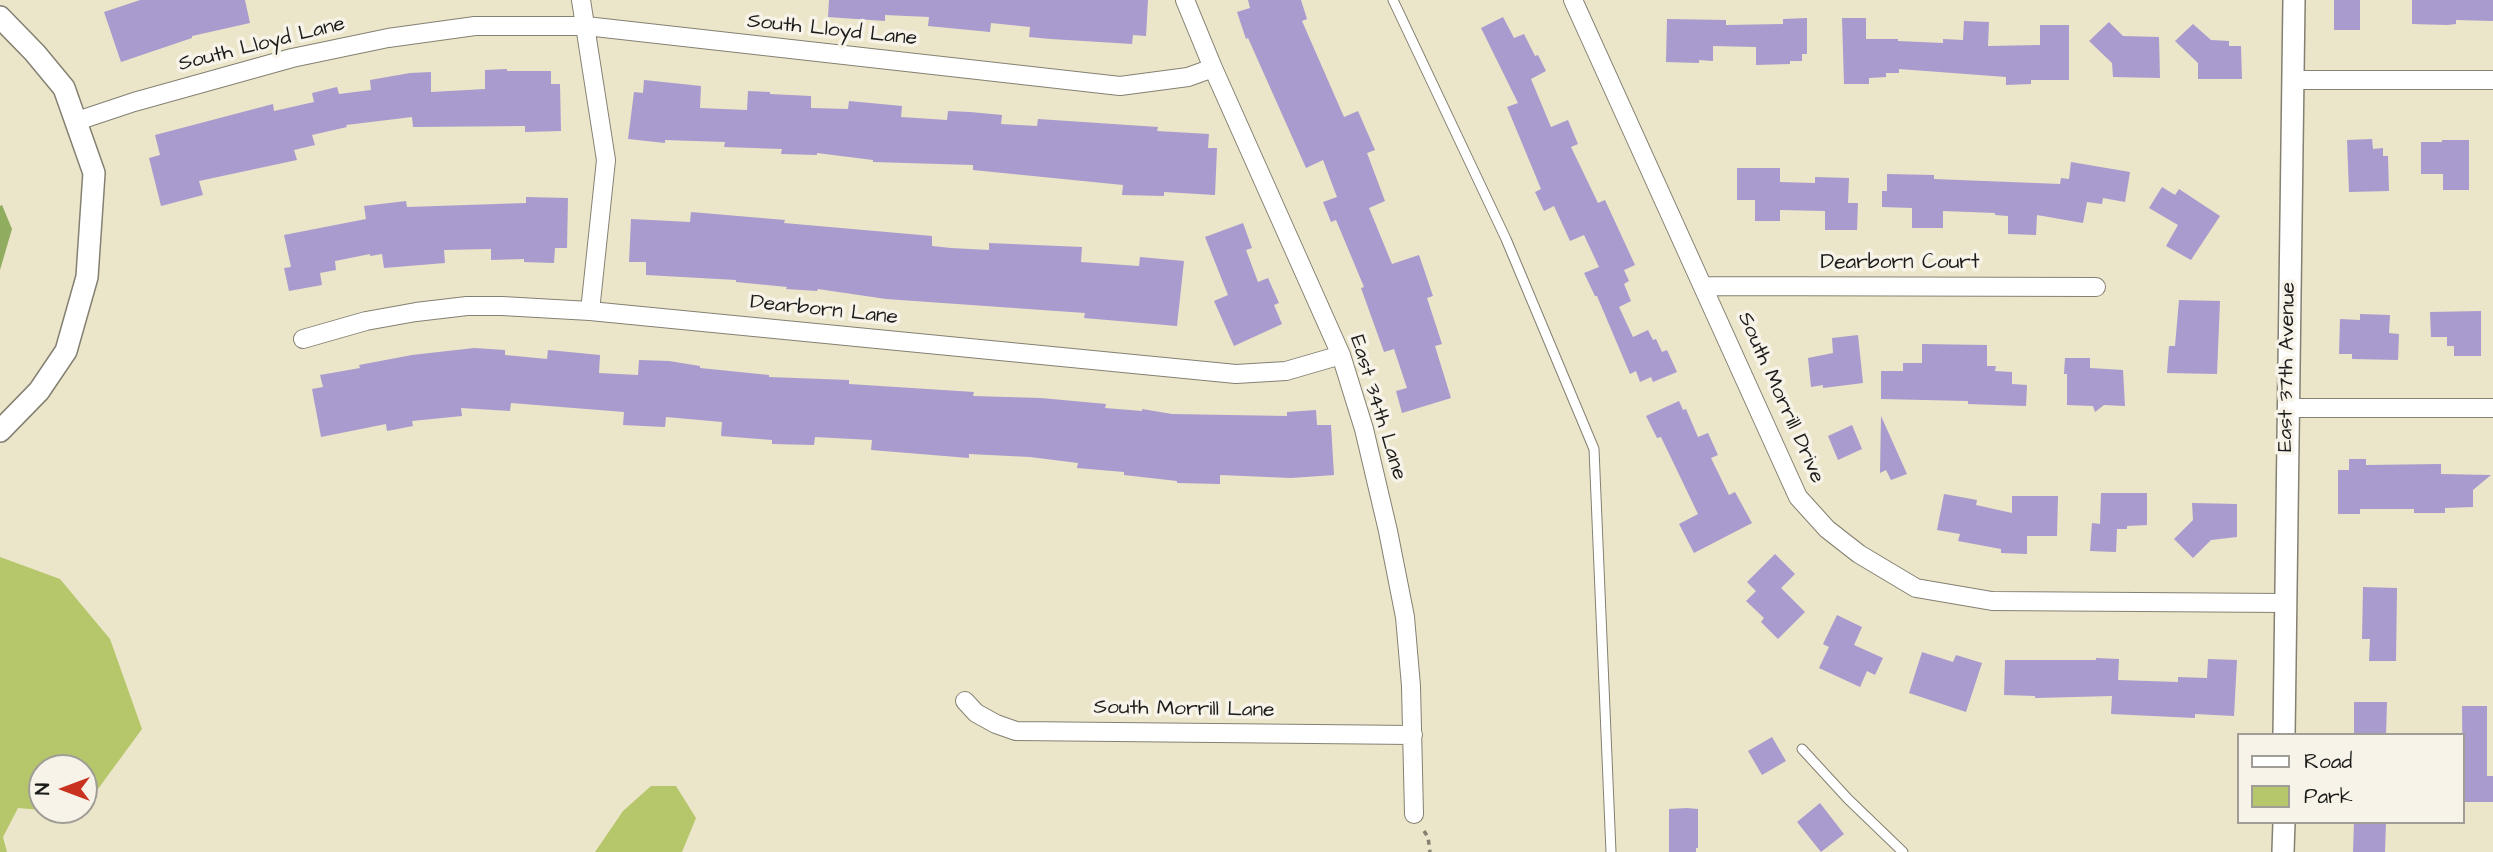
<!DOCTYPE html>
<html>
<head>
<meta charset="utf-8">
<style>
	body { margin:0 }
	#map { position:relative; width:2493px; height:852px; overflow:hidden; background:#ebe5c9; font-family:"Architects Daughter",sans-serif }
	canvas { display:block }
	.legend { position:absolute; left:2237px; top:733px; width:228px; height:91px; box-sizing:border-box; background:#f7f3e8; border:2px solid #9f9d96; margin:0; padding:9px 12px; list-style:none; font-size:21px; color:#1c1c1c }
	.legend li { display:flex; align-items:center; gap:14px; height:35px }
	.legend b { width:35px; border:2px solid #9f9d96 }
	.north { position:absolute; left:28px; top:754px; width:70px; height:70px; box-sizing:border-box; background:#f7f3e8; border:2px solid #9f9d96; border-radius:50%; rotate:270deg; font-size:19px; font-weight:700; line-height:28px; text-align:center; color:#1c1c1c }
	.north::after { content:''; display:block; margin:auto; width:24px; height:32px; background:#c8321e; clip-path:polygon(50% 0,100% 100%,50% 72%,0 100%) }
</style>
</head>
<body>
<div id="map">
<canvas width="2493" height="852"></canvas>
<ul class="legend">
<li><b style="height:9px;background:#fff"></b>Road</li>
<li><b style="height:19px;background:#b5c76a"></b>Park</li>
</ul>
<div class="north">N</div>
</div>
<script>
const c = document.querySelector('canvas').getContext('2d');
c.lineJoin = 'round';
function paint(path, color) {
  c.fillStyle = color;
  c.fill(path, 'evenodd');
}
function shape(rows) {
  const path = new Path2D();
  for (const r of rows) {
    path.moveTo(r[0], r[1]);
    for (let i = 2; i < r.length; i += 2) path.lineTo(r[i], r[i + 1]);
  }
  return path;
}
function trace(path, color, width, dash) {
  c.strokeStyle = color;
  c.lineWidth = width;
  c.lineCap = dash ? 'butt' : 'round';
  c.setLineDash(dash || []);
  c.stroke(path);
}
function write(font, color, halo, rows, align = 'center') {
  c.font = font + ' "Architects Daughter",sans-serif';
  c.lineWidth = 7;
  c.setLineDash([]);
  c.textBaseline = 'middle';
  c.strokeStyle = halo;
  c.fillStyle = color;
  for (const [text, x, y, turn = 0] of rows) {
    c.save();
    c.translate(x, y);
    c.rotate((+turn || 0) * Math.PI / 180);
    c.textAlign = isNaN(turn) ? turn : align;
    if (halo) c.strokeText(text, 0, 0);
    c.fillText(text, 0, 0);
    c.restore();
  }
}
paint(shape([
	[0,557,60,579,110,639,142,729,84,808,84,768,42,768,42,810,18,808,3,837,7,852,0,852],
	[651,786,676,786,696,818,682,852,595,852,623,811]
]), '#b5c76a');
paint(shape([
	[2,205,12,229,0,270,0,206]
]), '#90ac5e');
paint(shape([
	[140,0,245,0,250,23,192,36,192,38,121,62,104,12],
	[829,0,1148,0,1146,36,1133,35,1132,44,1051,39,1029,37,1030,27,991,23,990,32,928,26,929,17,885,15,885,21,828,17],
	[1248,0,1301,0,1307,19,1302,21,1344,117,1358,111,1375,150,1367,153,1385,201,1369,208,1392,264,1419,255,1433,296,1427,298,1442,344,1435,346,1451,398,1402,413,1396,391,1407,388,1394,349,1384,352,1361,288,1364,287,1336,220,1331,222,1323,202,1337,197,1323,160,1306,168,1248,38,1246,39,1237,12,1250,8],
	[2334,0,2360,0,2360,30,2334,30],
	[2412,0,2493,0,2493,21,2456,20,2456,24,2447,25,2412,24],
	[1503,17,1514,38,1524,34,1535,56,1538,55,1546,71,1531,79,1551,127,1568,120,1578,144,1571,147,1598,203,1605,200,1635,265,1624,270,1629,281,1624,284,1631,301,1619,307,1633,337,1648,330,1653,340,1656,339,1662,352,1667,350,1677,372,1653,382,1651,377,1640,382,1636,371,1630,374,1597,296,1595,296,1584,273,1599,267,1584,235,1570,241,1554,206,1544,211,1535,192,1541,189,1507,107,1518,103,1481,28],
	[1807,18,1807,54,1802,54,1802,61,1790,61,1790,64,1756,65,1756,47,1713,46,1713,61,1699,60,1699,63,1666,62,1667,19,1726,20,1726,25,1783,24,1783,19],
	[1842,18,1866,18,1866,39,1898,39,1898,41,1943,43,1943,39,1963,40,1964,21,1989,22,1988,46,2040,45,2040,25,2069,25,2069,80,2031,80,2031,84,2006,85,2006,77,1899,69,1899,73,1886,73,1886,77,1869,78,1869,84,1844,84],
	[2109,22,2123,36,2159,37,2160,78,2113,77,2112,63,2089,41],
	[2193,24,2211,40,2229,41,2229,46,2241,46,2242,79,2198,79,2198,63,2175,41],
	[507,69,507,71,551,71,551,84,560,84,561,131,525,132,525,126,413,127,412,117,346,125,347,127,312,135,315,145,294,150,297,160,199,181,203,195,161,206,149,158,160,155,155,135,273,104,274,111,314,102,312,93,337,87,339,94,371,90,370,80,410,73,431,72,431,92,485,89,485,70],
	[644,80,701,86,700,108,747,110,748,91,770,92,770,94,811,96,811,108,848,109,849,101,902,106,901,117,947,120,948,111,970,112,1002,115,1001,124,1037,126,1038,119,1158,127,1157,131,1209,134,1208,148,1217,148,1215,195,1164,192,1164,196,1122,195,1123,185,973,170,973,165,873,162,873,160,817,153,817,155,781,154,782,149,724,147,725,142,665,140,665,143,628,139,634,92,643,93],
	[2372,139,2373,149,2383,148,2383,156,2388,156,2389,191,2349,192,2347,140],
	[2442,140,2469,140,2469,190,2443,190,2443,174,2421,174,2421,142,2442,142],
	[2071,162,2130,172,2125,202,2103,198,2102,204,2087,202,2083,223,2037,215,2036,235,2008,234,2008,216,1995,215,1995,213,1943,211,1943,228,1912,228,1912,208,1882,207,1882,191,1887,191,1887,174,1934,175,1934,179,2060,184,2061,178,2069,179],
	[1737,168,1780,168,1780,182,1815,183,1815,177,1849,178,1848,203,1858,203,1857,230,1825,230,1825,211,1780,210,1780,221,1755,221,1755,200,1737,200],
	[2162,187,2175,195,2179,189,2220,216,2191,260,2166,246,2178,225,2149,208],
	[526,197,568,198,567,248,555,248,554,263,524,262,524,259,491,260,491,249,444,250,445,263,384,268,382,254,370,256,370,254,335,261,336,270,320,273,322,285,289,291,284,268,291,267,284,235,366,219,364,206,406,201,407,207,526,203],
	[691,212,785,220,784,223,932,236,932,246,951,248,989,250,989,243,1082,247,1081,262,1139,266,1140,257,1184,261,1177,326,1084,318,1085,313,886,299,818,289,817,291,786,289,787,287,736,282,736,280,646,275,646,262,629,262,631,219,690,222],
	[1243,223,1252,248,1246,250,1258,282,1268,278,1279,303,1274,305,1282,324,1234,346,1214,301,1228,295,1205,237],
	[2179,300,2220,301,2217,374,2167,373,2169,346,2175,346],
	[2481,311,2481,356,2454,356,2454,346,2447,346,2447,337,2431,337,2430,312],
	[2360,314,2390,315,2389,333,2399,334,2398,360,2352,359,2352,354,2339,354,2340,319,2360,320],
	[1858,335,1863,383,1823,388,1823,385,1811,387,1808,358,1833,353,1832,338],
	[1922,344,1987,345,1987,366,1996,366,1995,371,2012,372,2012,384,2027,385,2026,406,1968,404,1968,401,1881,399,1881,371,1903,371,1903,363,1922,363],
	[474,348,505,350,505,355,547,359,548,350,600,355,599,373,638,375,639,360,669,361,700,366,700,368,769,375,769,377,849,380,849,384,974,392,973,396,1041,398,1106,404,1105,408,1142,411,1142,409,1172,414,1287,416,1287,412,1316,410,1317,425,1331,425,1334,475,1291,478,1220,475,1220,484,1177,483,1177,481,1124,475,1124,472,1077,468,1078,463,1030,457,969,454,969,458,871,450,872,440,815,437,814,445,772,444,772,440,721,436,722,422,666,417,665,427,623,425,624,412,511,403,510,411,461,408,462,416,412,421,413,426,387,431,386,424,321,437,312,389,323,387,320,375,360,368,359,365,412,355],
	[2065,358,2090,358,2090,368,2123,370,2125,406,2104,405,2095,412,2093,406,2067,405,2067,374,2064,374],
	[1679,401,1683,410,1686,409,1698,437,1708,433,1718,455,1711,458,1729,495,1735,492,1752,523,1694,553,1679,524,1698,514,1661,437,1657,438,1646,416],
	[1881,416,1907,474,1891,480,1886,470,1880,473],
	[1852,425,1862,449,1838,460,1828,436],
	[2349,459,2366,459,2366,465,2441,464,2441,474,2491,475,2473,490,2473,507,2445,508,2445,513,2414,513,2414,509,2360,509,2360,514,2338,514,2338,470,2349,470],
	[2101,493,2147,493,2147,525,2127,526,2127,529,2117,529,2116,552,2090,551,2092,523,2100,524],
	[1944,494,1977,500,1976,505,2012,513,2012,496,2058,496,2057,536,2027,536,2027,554,2001,553,2001,549,1958,541,1960,534,1937,530],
	[2192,503,2237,504,2237,537,2211,540,2193,558,2174,539,2193,520],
	[1775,554,1795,574,1781,588,1805,612,1778,639,1761,622,1764,618,1746,601,1756,591,1747,582],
	[2363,587,2397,588,2396,661,2369,661,2370,639,2362,639],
	[1837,615,1862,627,1854,645,1883,658,1875,675,1867,671,1860,687,1819,668,1829,647,1823,644],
	[1922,652,1953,662,1956,655,1982,663,1966,712,1909,693],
	[2096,658,2119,659,2118,680,2178,682,2178,677,2207,678,2208,659,2237,660,2234,716,2195,714,2195,718,2111,714,2112,696,2035,698,2035,696,2004,695,2005,660,2096,660],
	[2354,702,2387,702,2386,735,2354,735],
	[2462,706,2487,706,2487,776,2493,776,2493,802,2463,802],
	[1772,737,1786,761,1762,775,1748,751],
	[1820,803,1844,834,1821,852,1797,822],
	[1687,808,1698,809,1698,848,1696,848,1696,852,1669,852,1669,809],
	[2354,822,2386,822,2385,852,2353,852]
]), '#a99bce');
const service = shape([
	[1393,0,1506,239,1594,449,1611,852],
	[1802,749,1848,799,1903,852]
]);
const minor = shape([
	[581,0,606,160,590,311],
	[1185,0,1213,68,1341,355,1364,429,1388,531,1405,617,1411,686,1414,814],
	[1573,0,1798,497,1827,529,1859,554,1916,588,1992,601,2284,603],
	[2293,80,2493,80],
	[77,121,134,102,292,58,388,38,475,26,586,26,1120,86,1188,77,1213,68],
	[1704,286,2096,287],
	[303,339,366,321,416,312,467,306,502,306,590,311,1236,374,1286,371,1341,355],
	[2287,408,2493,408],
	[965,701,976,713,996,724,1016,731,1413,735]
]);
const tertiary = shape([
	[0,17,35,53,64,88,94,173,87,277,66,351,39,391,0,431],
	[2284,735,2294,0],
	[2283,852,2284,822]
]);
trace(service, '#848072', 11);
trace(minor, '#848072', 20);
trace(tertiary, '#848072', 24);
trace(shape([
	[1424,831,1428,837,1430,852]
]), '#848072', 3.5, [5, 5]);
trace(service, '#fff', 9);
trace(minor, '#fff', 18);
trace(tertiary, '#fff', 21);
write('21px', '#1c1c1c', '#f7f3e8', [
	["South Lloyd Lane",832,31,6],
	["South Lloyd Lane",262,45,-14],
	["Dearborn Court",1900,264],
	["Dearborn Lane",824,311,6],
	["East 37th Avenue",2288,367,-89],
	["South Morrill Drive",1780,398,66],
	["East 34th Lane",1377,408,73],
	["South Morrill Lane",1184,710,1]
]);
</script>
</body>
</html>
